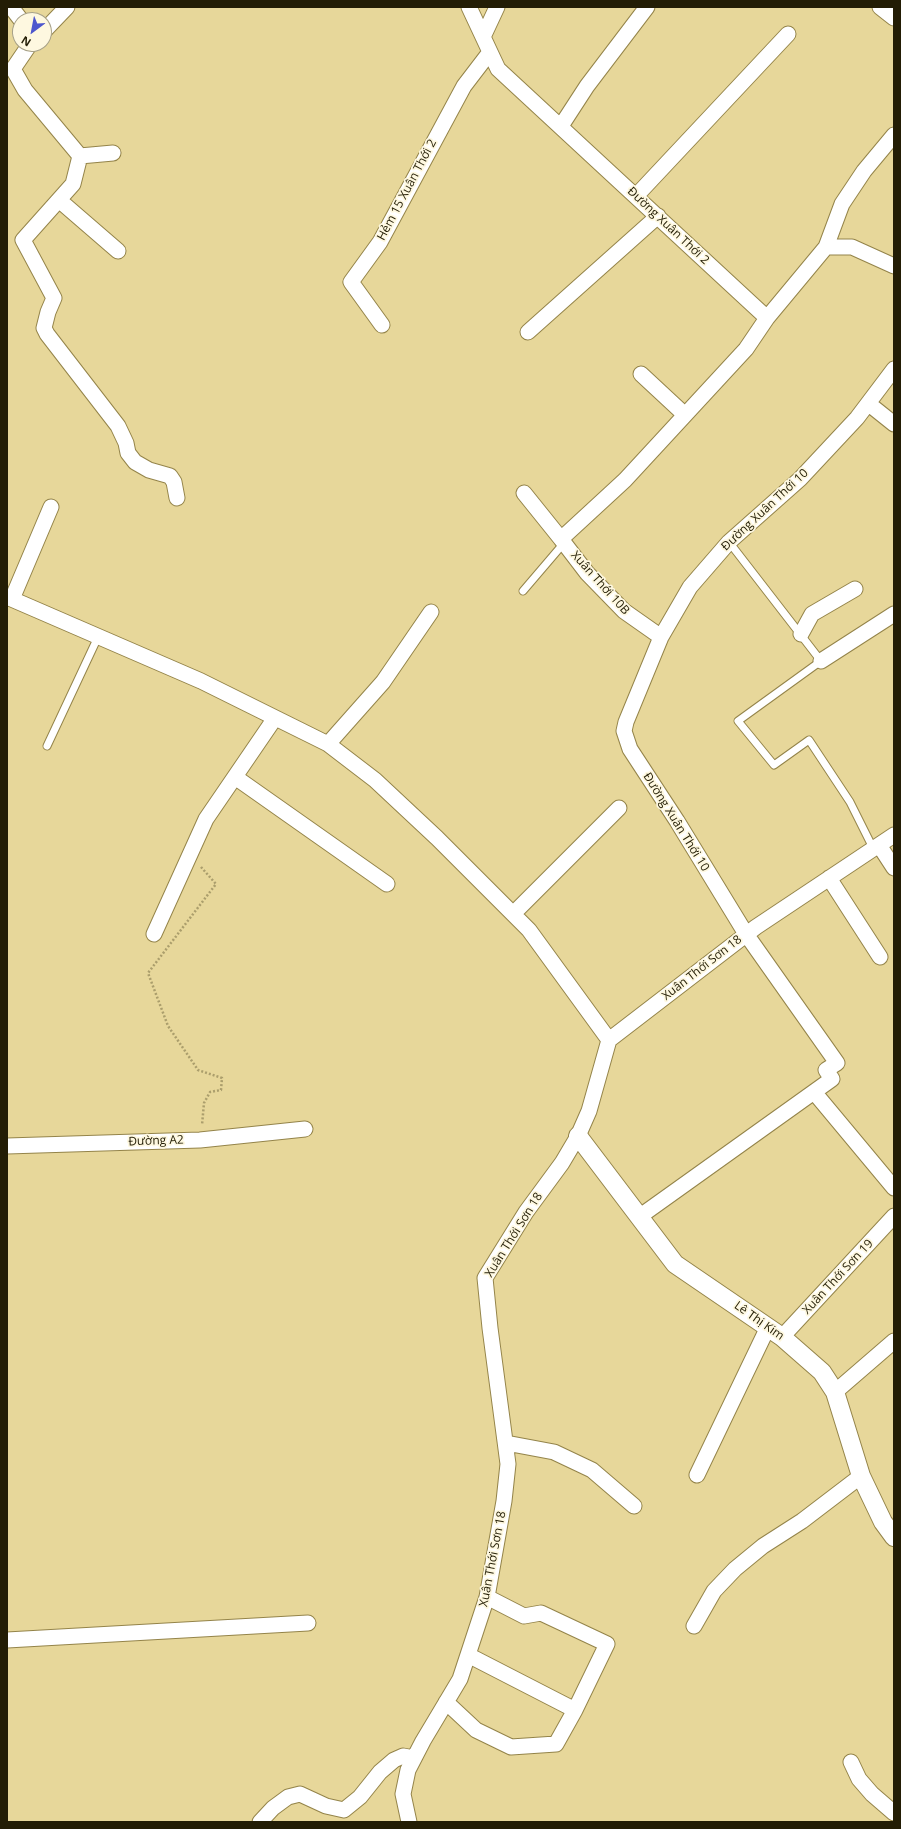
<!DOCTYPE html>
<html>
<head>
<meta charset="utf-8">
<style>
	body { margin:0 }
	#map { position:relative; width:901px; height:1829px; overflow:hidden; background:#e7d79a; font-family:"Open Sans",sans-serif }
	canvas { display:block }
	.frame { position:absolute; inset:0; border:8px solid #231d05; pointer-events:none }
	.north { position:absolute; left:12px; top:12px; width:40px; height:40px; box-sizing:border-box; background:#fef8e0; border:1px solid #a6a088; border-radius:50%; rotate:212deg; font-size:11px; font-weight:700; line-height:16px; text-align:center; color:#231d05 }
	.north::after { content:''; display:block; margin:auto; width:14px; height:18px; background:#4e57cd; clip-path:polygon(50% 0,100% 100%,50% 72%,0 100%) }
</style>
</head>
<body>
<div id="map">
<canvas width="901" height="1829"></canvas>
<div class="frame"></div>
<div class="north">N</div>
</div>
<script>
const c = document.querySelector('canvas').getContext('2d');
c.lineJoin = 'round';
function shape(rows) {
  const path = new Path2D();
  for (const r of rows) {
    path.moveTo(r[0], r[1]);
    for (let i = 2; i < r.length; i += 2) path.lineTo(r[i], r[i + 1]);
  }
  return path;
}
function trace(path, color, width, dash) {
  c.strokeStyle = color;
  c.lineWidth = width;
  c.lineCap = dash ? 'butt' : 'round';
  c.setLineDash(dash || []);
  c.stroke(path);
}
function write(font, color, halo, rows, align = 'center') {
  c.font = font + ' "Open Sans",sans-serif';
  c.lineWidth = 3.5;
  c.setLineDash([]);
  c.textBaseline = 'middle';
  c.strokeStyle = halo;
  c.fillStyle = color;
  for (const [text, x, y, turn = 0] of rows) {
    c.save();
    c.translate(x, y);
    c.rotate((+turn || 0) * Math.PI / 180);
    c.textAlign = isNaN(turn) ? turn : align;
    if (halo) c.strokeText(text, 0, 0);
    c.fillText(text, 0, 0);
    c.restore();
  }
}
const service = shape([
	[729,542,821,661,738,721,774,765,809,740,850,802,873,848],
	[523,591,564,543],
	[47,746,98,637]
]);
const minor = shape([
	[11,7,21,20],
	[469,7,498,69,767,318,826,247,852,247,894,266],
	[880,7,894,18],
	[44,31,67,7],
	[483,37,497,7],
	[30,44,13,69,25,90,80,156,73,184,23,240,54,298,48,312,44,328,47,334,118,426,126,443,128,453,135,462,149,470,170,476,174,482,177,498],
	[561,126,587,86,647,7],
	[80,156,113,153],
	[636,196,788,34],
	[59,200,118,251],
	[826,247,842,204,864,171,894,135],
	[382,325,351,282,380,242,464,86,490,52],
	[528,332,658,216],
	[641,374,684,414],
	[869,404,894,424],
	[524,493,561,539,625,480,746,349,767,318],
	[561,539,587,573,624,611,661,637],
	[7,597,201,681,328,744,375,780,437,838,529,930,609,1040],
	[12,599,51,507],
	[801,634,812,614,855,589],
	[821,661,894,614],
	[328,744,383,682,431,612],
	[235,777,387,884],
	[879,845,894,868],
	[829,878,880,957],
	[513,914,619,808],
	[154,934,206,819,275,718],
	[814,1092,894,1188],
	[7,1146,200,1140,305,1129],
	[639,1217,832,1079,826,1070,837,1063,746,934,677,821,630,749,624,731,626,722,661,637,690,587,729,542,800,479,857,418,894,369],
	[782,1337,894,1216],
	[835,1392,894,1341],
	[506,1443,554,1452,592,1470,634,1506],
	[697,1475,768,1327],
	[694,1626,714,1591,735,1569,763,1546,802,1521,861,1476],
	[7,1640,308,1623],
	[468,1655,575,1710],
	[446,1702,476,1730,511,1747,556,1744,575,1710,607,1644,541,1613,524,1616,487,1597],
	[851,1762,859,1779,872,1794,894,1813],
	[260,1822,273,1808,288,1797,300,1794,326,1806,344,1810,360,1797,380,1772,394,1760,403,1756,414,1758],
	[409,1822,403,1794,408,1770,423,1741,460,1679,487,1597,504,1501,508,1464,490,1328,485,1278,526,1212,562,1163,578,1136,589,1111,609,1040,756,927,894,835]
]);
const tertiary = shape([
	[578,1136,675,1264,782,1337,822,1372,835,1392,861,1476,883,1522,894,1537]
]);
trace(service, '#94844a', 9);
trace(minor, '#94844a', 17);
trace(tertiary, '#94844a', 20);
trace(shape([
	[201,867,216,884,148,973,168,1026,198,1070,222,1078,221,1090,210,1092,204,1103,202,1125]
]), '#ab9e6c', 2.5, [2, 2]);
trace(service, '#fff', 7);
trace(minor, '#fff', 15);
trace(tertiary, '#fff', 18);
write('12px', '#231d05', '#fef8e0', [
	["Hẻm 15 Xuân Thới 2",407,190,-62],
	["Đường Xuân Thới 2",668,226,43],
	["Đường Xuân Thới 10",765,510,-43],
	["Xuân Thới 10B",600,583,48],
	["Đường Xuân Thới 10",676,822,58],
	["Xuân Thới Sơn 18",702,968,-38],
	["Đường A2",156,1141,-2],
	["Xuân Thới Sơn 18",514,1235,-58],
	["Xuân Thới Sơn 19",838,1277,-47],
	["Lê Thị Kim",759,1321,35],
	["Xuân Thới Sơn 18",493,1559,-79]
]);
</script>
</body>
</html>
